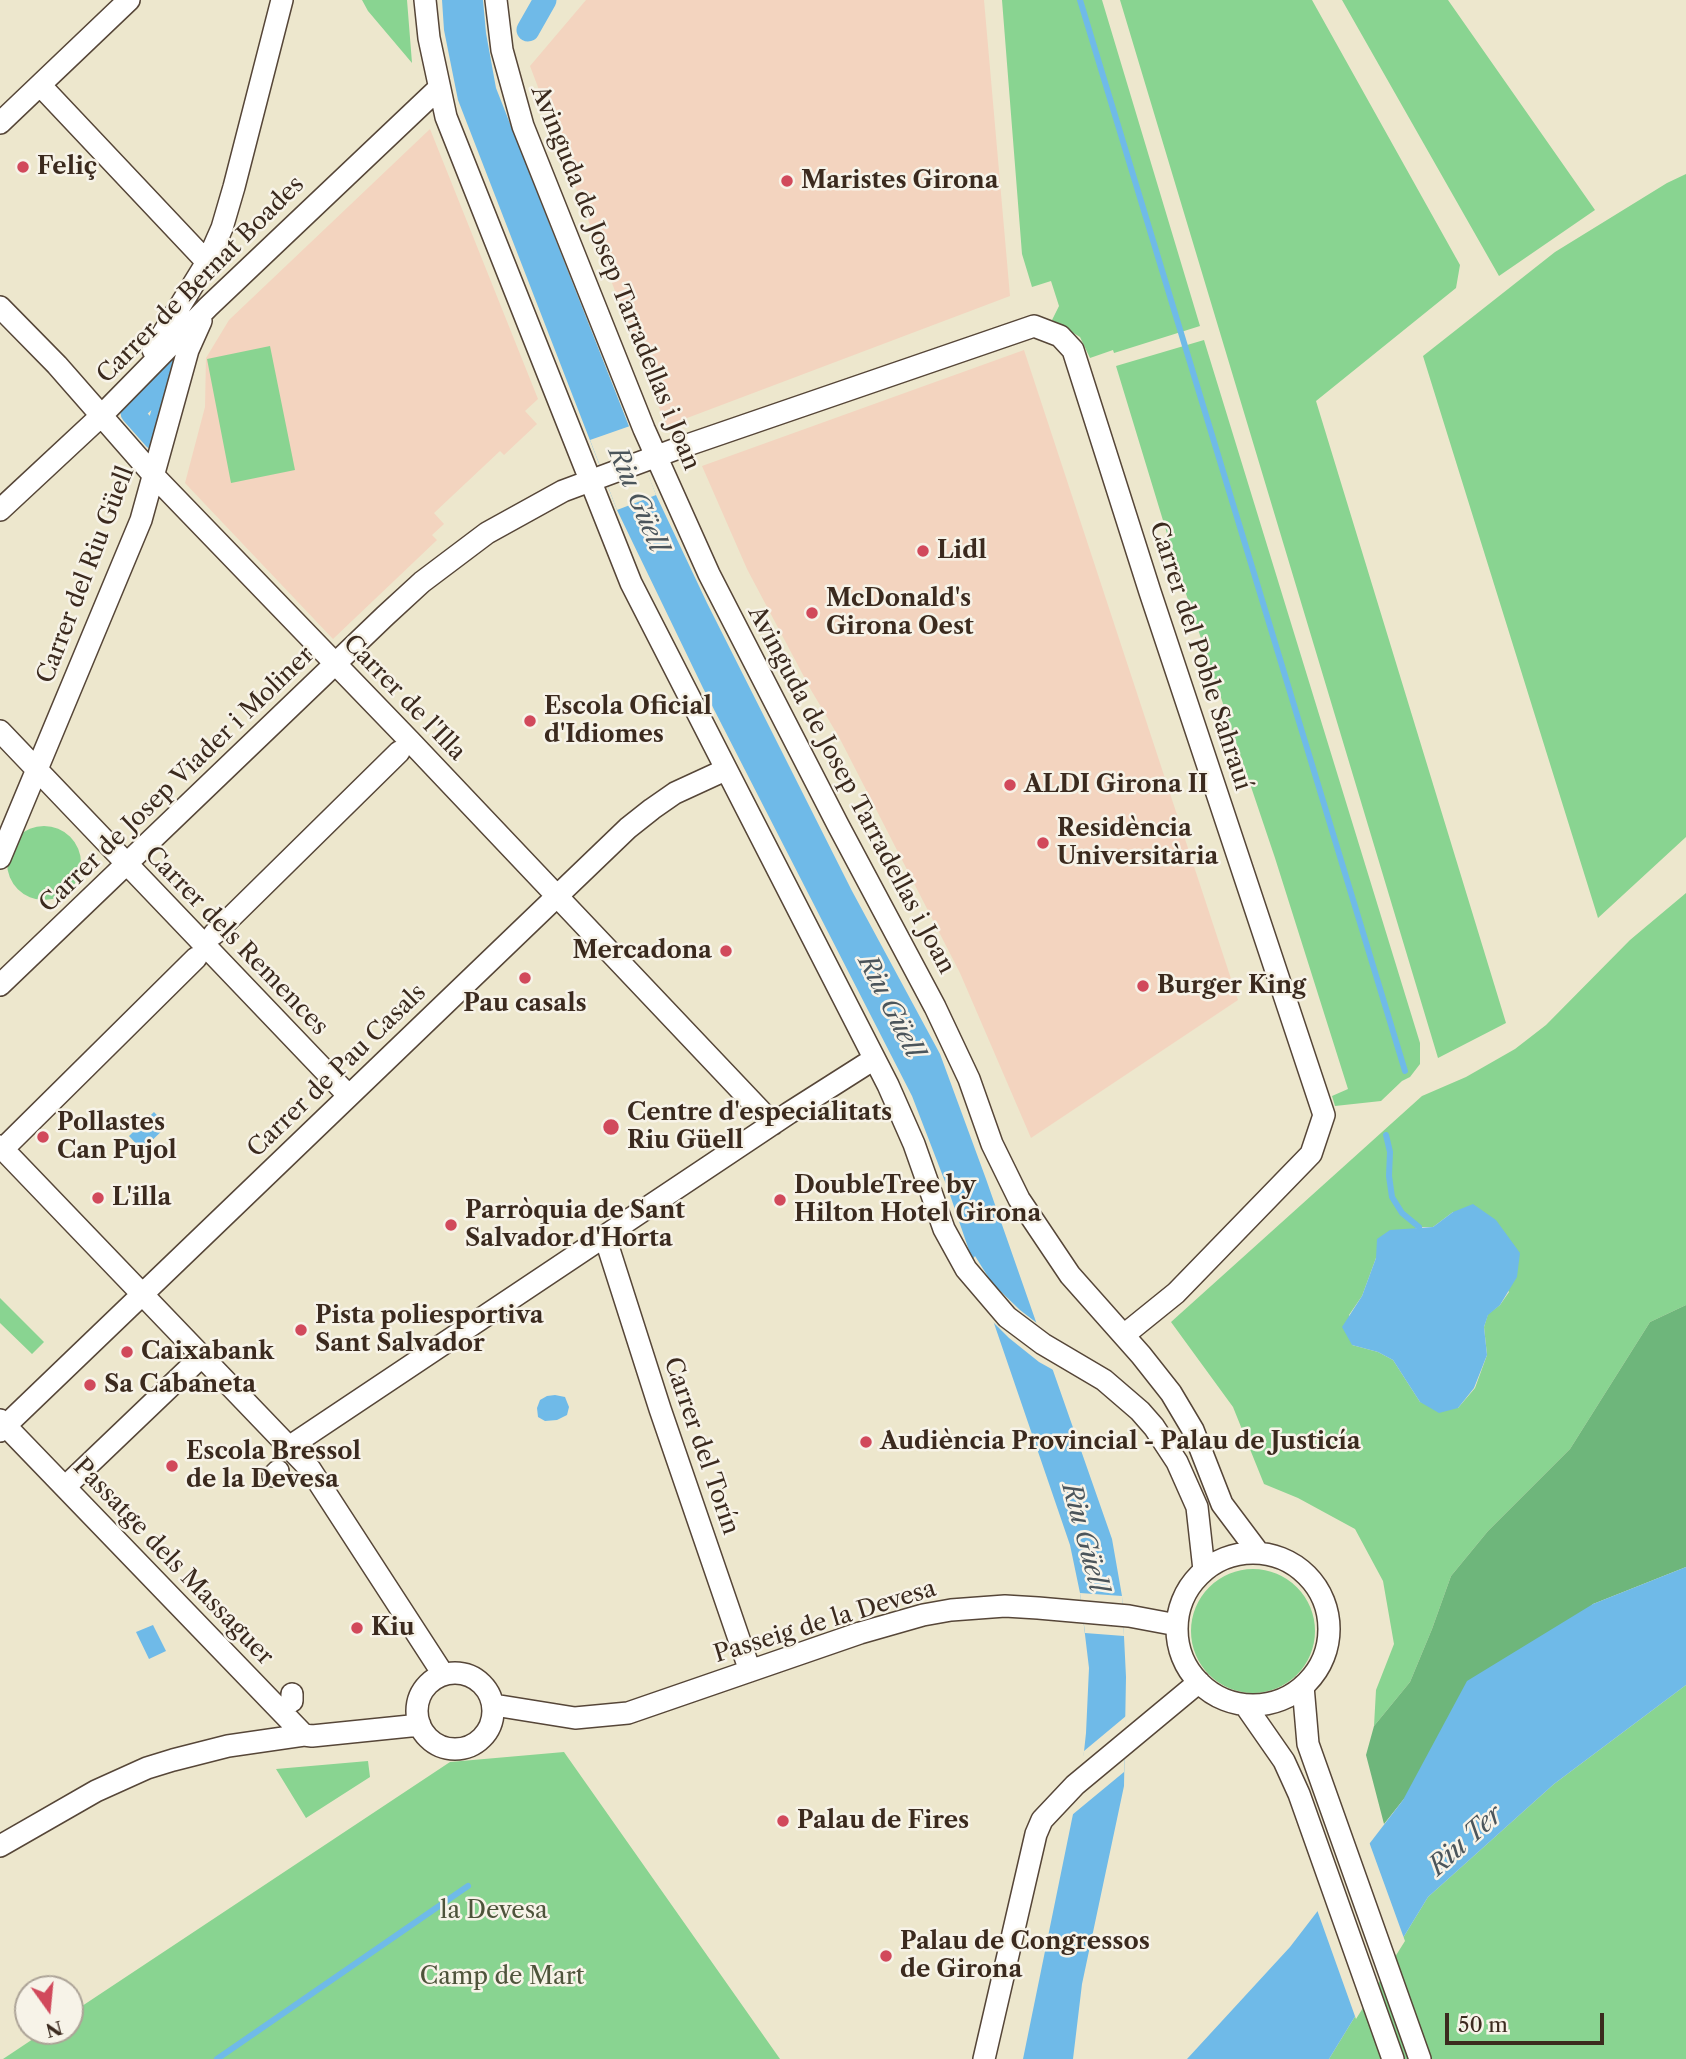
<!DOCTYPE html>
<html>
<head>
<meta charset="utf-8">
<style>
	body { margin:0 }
	#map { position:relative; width:1686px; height:2059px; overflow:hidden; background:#ede7cd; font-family:"Libre Caslon Text",serif }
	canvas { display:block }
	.north { position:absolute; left:14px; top:1975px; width:70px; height:70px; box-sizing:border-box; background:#f7f3e8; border:2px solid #aca397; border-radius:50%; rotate:165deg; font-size:19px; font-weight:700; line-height:28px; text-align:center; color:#3b2a1e }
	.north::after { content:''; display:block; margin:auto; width:24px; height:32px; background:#d1495b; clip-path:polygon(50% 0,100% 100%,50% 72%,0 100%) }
	.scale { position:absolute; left:1445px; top:2013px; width:159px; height:32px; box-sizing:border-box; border:4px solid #3b2a1e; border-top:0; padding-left:9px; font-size:21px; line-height:24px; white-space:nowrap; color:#3b2a1e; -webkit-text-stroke:5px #f7f3e8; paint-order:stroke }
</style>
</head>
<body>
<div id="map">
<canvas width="1686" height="2059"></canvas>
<div class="north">N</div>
<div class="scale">50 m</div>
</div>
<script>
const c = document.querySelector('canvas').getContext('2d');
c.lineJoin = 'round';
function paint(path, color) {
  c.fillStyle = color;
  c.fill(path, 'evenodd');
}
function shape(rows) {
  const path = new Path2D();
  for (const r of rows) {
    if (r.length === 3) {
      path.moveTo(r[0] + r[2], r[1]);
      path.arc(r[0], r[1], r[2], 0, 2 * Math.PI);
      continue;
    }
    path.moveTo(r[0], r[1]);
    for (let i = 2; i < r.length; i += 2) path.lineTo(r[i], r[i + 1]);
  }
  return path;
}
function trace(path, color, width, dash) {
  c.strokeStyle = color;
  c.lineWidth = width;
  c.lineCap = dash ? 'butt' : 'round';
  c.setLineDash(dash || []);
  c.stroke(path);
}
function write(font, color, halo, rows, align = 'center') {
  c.font = font + ' "Libre Caslon Text",serif';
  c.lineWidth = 5;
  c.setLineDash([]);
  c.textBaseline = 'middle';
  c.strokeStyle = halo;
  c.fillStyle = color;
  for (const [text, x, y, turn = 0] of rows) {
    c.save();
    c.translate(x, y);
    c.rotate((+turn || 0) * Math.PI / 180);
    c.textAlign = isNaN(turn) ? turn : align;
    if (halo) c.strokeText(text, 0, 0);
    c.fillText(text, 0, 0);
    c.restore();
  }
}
paint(shape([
	[586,0,984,0,1010,296,666,426,530,66],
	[430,129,538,399,525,411,537,424,504,455,500,451,434,513,444,524,432,535,437,540,333,639,185,483,205,407,206,358,229,320],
	[1024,350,1238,1000,1031,1138,960,973,840,739,811,690,747,569,702,466]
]), '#f3d4bf');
paint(shape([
	[362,0,407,0,412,63,368,11],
	[1002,0,1102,0,1200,326,1114,353,1113,350,1090,358,1080,337,1052,320,1059,306,1051,281,1032,287,1022,254],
	[1120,0,1312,0,1460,265,1456,288,1316,401,1506,1023,1438,1058],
	[1342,0,1448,0,1595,210,1499,276],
	[1686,174,1686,837,1598,918,1423,356,1555,252,1667,183],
	[1204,340,1420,1043,1420,1064,1410,1077,1402,1081,1381,1101,1335,1106,1332,1096,1348,1089,1275,858,1179,573,1116,366],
	[270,346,295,470,231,483,207,359],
	[44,863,37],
	[1686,893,1686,1305,1650,1322,1570,1449,1488,1531,1451,1576,1432,1629,1410,1682,1374,1726,1376,1690,1394,1644,1383,1581,1355,1529,1298,1498,1264,1484,1233,1407,1171,1322,1422,1096,1466,1077,1515,1049,1546,1025,1630,940],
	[1453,1212,1509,1292,1500,1305,1488,1314,1484,1327,1487,1355,1475,1388,1458,1408,1420,1402,1393,1360,1378,1352,1352,1345,1349,1315,1362,1296,1376,1258,1418,1227,1433,1227],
	[0,1298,44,1342,32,1354,0,1323],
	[1253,1631,62],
	[1686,1685,1686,2059,1329,2059,1428,1897,1554,1784],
	[564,1752,780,2059,3,2059,45,2031,70,2031,70,2014,450,1762],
	[368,1761,370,1777,306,1818,276,1769]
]), '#89d491');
paint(shape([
	[1686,1305,1686,1567,1593,1604,1403,1800,1384,1824,1366,1755,1374,1726,1410,1682,1432,1629,1451,1576,1488,1531,1570,1449,1650,1322]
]), '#6eb67b');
paint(shape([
	[442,0,483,0,486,33,496,88,656,495,707,603,852,891,940,1054,986,1179,1112,1539,1122,1596,1126,1677,1124,1786,1082,1984,1073,2059,1023,2059,1082,1770,1086,1733,1089,1668,1080,1593,1070,1545,949,1192,912,1096,703,688,617,510,458,100,444,30],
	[154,1112,167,1126,142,1150,129,1136],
	[1473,1204,1496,1220,1520,1253,1517,1277,1500,1305,1488,1315,1484,1327,1487,1355,1474,1388,1458,1408,1439,1413,1420,1402,1393,1360,1378,1352,1352,1345,1342,1327,1362,1296,1376,1258,1377,1239,1390,1230,1433,1227,1453,1212],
	[555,1395,565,1397,569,1407,567,1415,557,1420,545,1421,538,1417,537,1408,540,1400,547,1396],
	[1686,1567,1686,1685,1554,1784,1428,1897,1329,2059,1187,2059,1290,1947,1403,1800,1467,1681,1593,1604],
	[153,1625,166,1651,149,1659,136,1632]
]), '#6fbae8');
paint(shape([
	[630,426,656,495,617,510,590,440],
	[975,1256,992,1283,1020,1310,1042,1327,1057,1372,1039,1362,1009,1338,988,1317,970,1263],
	[1080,1593,1122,1596,1124,1636,1085,1633],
	[1126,1716,1124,1772,1072,1815,1084,1751],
	[1368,1839,1405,1941,1356,2019,1316,1907]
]), '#ede7cd');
trace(shape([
	[1080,0,1405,1071],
	[1386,1135,1390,1152,1389,1176,1392,1197,1402,1213,1419,1227],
	[217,2059,468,1886]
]), '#6fbae8', 6);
trace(shape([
	[528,30,545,0],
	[175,370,155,439,132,413,175,370]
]), '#6fbae8', 23);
const minor = shape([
	[425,0,429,38,446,117,631,583,888,1085,914,1144,944,1229,966,1269,1007,1317,1043,1344,1104,1380,1140,1411,1154,1427,1177,1462,1197,1507,1204,1570],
	[496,0,502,50,523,126,644,429,709,574,838,825,935,1007,969,1079,992,1144,1019,1199,1070,1275,1141,1355,1171,1393,1193,1430,1222,1504,1258,1552],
	[40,85,207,262],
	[0,123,129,0],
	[0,307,57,365,156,478,410,741,773,1124],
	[153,350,207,262,222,228,234,187,282,0],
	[0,510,101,416,208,307,439,88],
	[0,731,348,1095],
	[0,858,141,520,188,350,201,321],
	[214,934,399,752],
	[0,985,385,616,422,582,487,533,563,491,676,449,1034,326,1060,336,1073,350,1150,592,1324,1115,1311,1154,1176,1293,1124,1335],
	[0,1146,310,1469,443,1674],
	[3,1149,196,958],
	[605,1237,660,1409,750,1671],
	[0,1420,304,1735],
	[0,1431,628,828,652,809,675,793,725,770],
	[289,1447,789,1113,874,1059],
	[273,1476,278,1471],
	[65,1487,201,1357],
	[1253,1629,76],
	[455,1711,38],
	[1303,1686,1308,1744,1420,2059],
	[292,1701,292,1694],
	[494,1705,575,1718,628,1713,860,1633,923,1615,951,1610,1005,1606,1038,1608,1129,1616,1177,1625],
	[1245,1705,1284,1761,1299,1794,1393,2059],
	[0,1846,96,1791,147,1768,173,1760,228,1746,304,1735,312,1736,420,1725],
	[984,2059,1036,1834,1042,1820,1075,1785,1199,1682]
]);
trace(minor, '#564638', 24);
trace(minor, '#fff', 21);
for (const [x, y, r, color] of [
	[23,167,7,"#d1495b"],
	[787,181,7,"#d1495b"],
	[923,551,7,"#d1495b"],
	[812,613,7,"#d1495b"],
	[530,721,7,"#d1495b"],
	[1010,785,7,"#d1495b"],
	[1043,843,7,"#d1495b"],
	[726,951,7,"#d1495b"],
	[525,978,7,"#d1495b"],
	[1143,986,7,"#d1495b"],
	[611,1127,9,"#d1495b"],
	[43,1137,7,"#d1495b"],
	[98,1198,7,"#d1495b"],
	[780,1200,7,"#d1495b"],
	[451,1225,7,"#d1495b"],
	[301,1330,7,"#d1495b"],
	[127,1352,7,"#d1495b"],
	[90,1385,7,"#d1495b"],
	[866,1442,7,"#d1495b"],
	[172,1466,7,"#d1495b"],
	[357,1628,7,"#d1495b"],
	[783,1821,7,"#d1495b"],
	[886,1956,7,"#d1495b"]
]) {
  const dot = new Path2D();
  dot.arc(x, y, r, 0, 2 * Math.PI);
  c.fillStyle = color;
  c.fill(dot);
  trace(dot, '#f7f3e8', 2.5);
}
write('bold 24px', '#3b2a1e', '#f7f3e8', [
	["Feliç",37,167],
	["Maristes Girona",801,181],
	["Lidl",937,551],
	["McDonald's",826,599],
	["Girona Oest",826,627],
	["Escola Oficial",544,707],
	["d'Idiomes",544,735],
	["ALDI Girona II",1024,785],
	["Residència",1057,829],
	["Universitària",1057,857],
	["Mercadona",712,951,"right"],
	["Burger King",1157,986],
	["Pau casals",525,1004,"center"],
	["Centre d'especialitats",627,1113],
	["Riu Güell",627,1141],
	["Pollastes",57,1123],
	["Can Pujol",57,1151],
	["DoubleTree by",794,1186],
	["Hilton Hotel Girona",794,1214],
	["L'illa",112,1198],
	["Parròquia de Sant",465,1211],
	["Salvador d'Horta",465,1239],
	["Pista poliesportiva",315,1316],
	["Sant Salvador",315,1344],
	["Caixabank",141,1352],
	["Sa Cabaneta",104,1385],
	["Audiència Provincial - Palau de Justicía",880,1442],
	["Escola Bressol",186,1452],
	["de la Devesa",186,1480],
	["Kiu",371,1628],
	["Palau de Fires",797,1821],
	["Palau de Congressos",900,1942],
	["de Girona",900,1970]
], 'left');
write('24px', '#3b2a1e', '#f7f3e8', [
	["Avinguda de Josep Tarradellas i Joan",615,278,68],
	["Carrer de Bernat Boades",201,280,-45],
	["Carrer del Riu Güell",86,575,-69],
	["Carrer del Poble Sahrauí",1200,656,72],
	["Carrer de l'Illa",404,698,46],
	["Carrer de Josep Viader i Moliner",177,780,-44],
	["Avinguda de Josep Tarradellas i Joan",851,790,62],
	["Carrer dels Remences",236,941,46],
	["Carrer de Pau Casals",337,1071,-44],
	["Carrer del Torín",701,1446,71],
	["Passatge dels Massaguer",173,1562,46],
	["Passeig de la Devesa",825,1622,-17]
]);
write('24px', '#4e543b', '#f7f3e8', [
	["la Devesa",494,1911],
	["Camp de Mart",502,1977]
]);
write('italic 26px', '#4b555b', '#f7f3e8', [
	["Riu Güell",637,500,67],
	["Riu Güell",890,1007,63],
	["Riu Güell",1084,1538,75],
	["Riu Ter",1466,1841,-42]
]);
</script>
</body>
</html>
